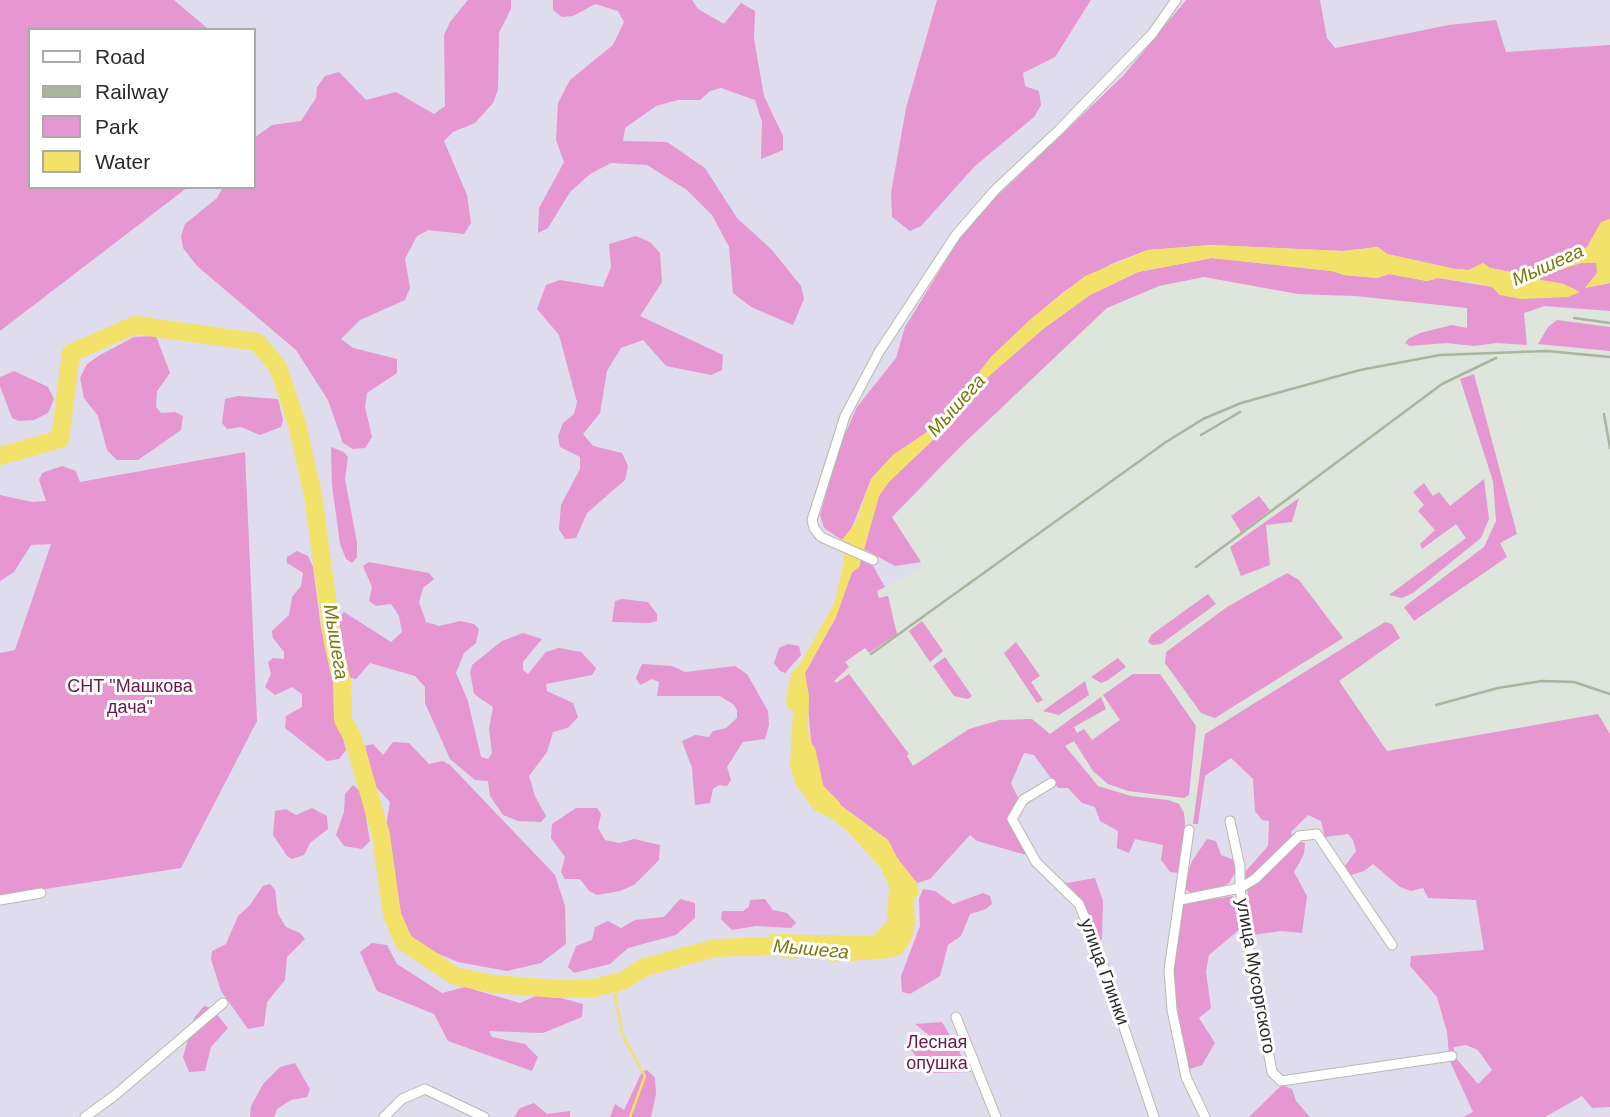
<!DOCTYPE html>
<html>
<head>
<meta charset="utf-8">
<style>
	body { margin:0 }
	#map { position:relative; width:1610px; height:1117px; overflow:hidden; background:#dfdced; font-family:Arial,sans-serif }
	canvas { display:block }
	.legend { position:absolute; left:28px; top:28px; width:228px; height:161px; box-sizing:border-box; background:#fff; border:2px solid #aaa; margin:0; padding:9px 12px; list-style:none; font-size:21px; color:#2a2a2a }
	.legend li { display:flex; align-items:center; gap:14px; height:35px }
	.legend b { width:35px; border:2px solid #aaa }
</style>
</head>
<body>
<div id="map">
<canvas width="1610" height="1117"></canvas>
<ul class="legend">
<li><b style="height:9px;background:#fff"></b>Road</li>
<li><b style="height:9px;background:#abb59e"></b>Railway</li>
<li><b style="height:19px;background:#e696d0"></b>Park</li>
<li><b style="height:19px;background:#f3e26a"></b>Water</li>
</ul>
</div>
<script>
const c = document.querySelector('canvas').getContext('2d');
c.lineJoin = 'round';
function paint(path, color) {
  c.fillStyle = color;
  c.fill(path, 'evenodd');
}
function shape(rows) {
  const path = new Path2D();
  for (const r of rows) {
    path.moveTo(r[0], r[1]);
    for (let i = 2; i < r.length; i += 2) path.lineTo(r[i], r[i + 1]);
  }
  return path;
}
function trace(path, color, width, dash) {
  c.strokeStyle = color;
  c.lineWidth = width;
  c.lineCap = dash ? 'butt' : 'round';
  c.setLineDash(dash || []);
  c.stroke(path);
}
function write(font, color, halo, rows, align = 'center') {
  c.font = font + ' Arial,sans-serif';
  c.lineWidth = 6;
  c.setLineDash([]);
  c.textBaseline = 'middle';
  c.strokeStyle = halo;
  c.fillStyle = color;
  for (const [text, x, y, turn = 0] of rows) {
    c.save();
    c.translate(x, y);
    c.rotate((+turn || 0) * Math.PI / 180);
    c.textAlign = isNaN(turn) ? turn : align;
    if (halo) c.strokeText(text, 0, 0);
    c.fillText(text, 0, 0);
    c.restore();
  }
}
paint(shape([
	[1204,277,1298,294,1610,311,1610,734,1598,714,1387,751,1384,748,1273,730,1205,776,1198,824,1185,824,1184,813,1179,804,1168,800,1131,796,1098,786,1077,757,1042,727,969,729,890,782,831,680,877,591,923,567,892,518,960,447,1107,308,1159,286]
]), '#dde5dd');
paint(shape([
	[0,0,174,0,207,28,30,30,30,187,188,187,0,331],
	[468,0,511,0,511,9,499,33,498,90,493,103,475,123,453,132,444,141,467,195,471,223,464,234,428,230,417,236,405,259,410,288,405,300,360,320,341,339,353,348,397,359,397,373,367,393,365,407,372,437,365,448,353,449,343,443,328,400,296,350,197,266,183,248,181,236,185,224,217,198,223,187,254,187,254,138,272,125,301,121,316,98,317,87,325,76,339,72,366,100,396,92,434,114,445,106,444,35,450,22],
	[553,0,692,0,698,9,724,24,741,3,755,11,754,39,764,96,783,136,783,150,761,159,762,122,755,100,721,88,710,91,700,100,678,100,656,106,625,128,623,141,667,142,705,168,737,218,772,250,801,286,804,299,793,325,751,307,733,293,729,247,712,215,687,190,647,165,611,163,590,174,570,192,548,228,538,233,539,208,564,162,556,140,558,103,570,80,613,45,624,22,618,11,595,4,573,16,562,17,553,10],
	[937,0,1091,0,1055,57,1023,73,1025,86,1039,91,1041,105,1034,117,975,166,921,226,910,231,892,217,891,193,906,108],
	[1186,0,1320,0,1327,38,1335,48,1449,25,1496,20,1506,52,1610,45,1610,219,1601,223,1587,247,1530,271,1511,272,1490,268,1483,263,1469,270,1455,269,1387,254,1378,247,1343,251,1211,245,1147,250,1111,264,1066,290,1030,320,991,357,954,405,927,432,893,455,871,479,849,535,842,540,824,528,820,515,841,443,857,407,896,358,905,327,959,239,994,199,1123,76],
	[636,236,650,242,660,253,662,282,640,316,723,355,722,370,711,375,666,366,643,340,621,348,607,371,600,413,583,434,593,446,622,453,628,466,625,480,587,513,576,538,565,539,559,529,561,505,580,469,580,457,560,447,558,436,563,423,574,414,577,402,559,335,537,309,546,285,560,280,603,287,611,267,609,244],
	[1212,258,1332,271,1344,275,1377,278,1389,274,1427,281,1438,278,1493,287,1500,295,1564,284,1540,280,1538,276,1581,263,1597,263,1597,273,1585,288,1610,283,1610,311,1545,306,1524,313,1527,345,1497,343,1474,346,1446,343,1410,346,1405,343,1408,339,1420,333,1452,325,1467,328,1467,308,1356,296,1298,294,1204,277,1159,286,1107,308,960,447,892,517,921,562,895,566,864,549,879,496,889,481,934,439,989,376,1043,329,1090,295,1138,272],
	[1557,320,1610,327,1610,351,1538,344,1548,327],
	[156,336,170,373,157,391,156,407,161,413,175,412,183,416,181,430,138,460,117,460,107,450,98,416,84,398,80,378,87,364,100,355,134,337],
	[14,371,48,387,54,399,48,413,34,420,19,421,12,418,0,386,0,377],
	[1474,374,1517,534,1500,543,1507,557,1414,621,1404,607,1484,547,1496,521,1493,481,1460,379],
	[238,396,278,399,283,420,281,427,260,435,241,427,227,429,222,423,225,399],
	[331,447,344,452,348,457,345,479,357,543,357,557,352,563,346,559,340,544,332,485],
	[245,452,257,721,181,868,0,896,0,653,15,650,51,544,31,545,14,572,0,581,0,495,32,502,46,501,39,480,42,473,62,466,76,471,80,482],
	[1484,479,1489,519,1481,538,1413,593,1402,598,1389,595,1466,538,1456,524,1422,549,1420,544,1435,530,1418,511,1424,505,1413,492,1424,483,1433,496,1439,492,1450,506],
	[1259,496,1270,510,1241,532,1231,516],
	[1299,498,1292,522,1266,525,1270,565,1241,576,1230,547],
	[297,551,308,556,313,567,321,628,335,679,336,710,346,750,339,759,327,761,285,728,286,716,302,707,302,694,292,687,275,695,265,687,271,674,268,662,273,658,284,659,284,652,273,638,272,631,289,615,292,597,301,586,303,573,287,563,287,557],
	[861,560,873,566,885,587,877,591,879,598,888,596,897,634,869,653,865,648,845,662,849,667,834,681,836,683,849,674,909,754,907,756,913,766,969,729,1000,720,1032,719,1050,734,1101,697,1106,709,1074,727,1077,733,1084,729,1092,740,1120,720,1103,695,1133,674,1160,674,1196,726,1189,795,1184,798,1128,791,1108,784,1093,771,1074,741,1065,746,1098,786,1131,796,1168,800,1179,804,1184,813,1185,824,1179,873,1170,872,1161,860,1163,845,1135,839,1129,853,1117,848,1118,831,1100,821,1095,807,1082,803,1068,788,1058,788,1034,755,1024,753,1011,783,1019,800,1010,814,1030,856,977,841,970,835,930,879,917,883,897,858,888,840,824,793,815,790,811,784,812,752,805,673,836,617,852,572,859,567],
	[369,562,429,573,434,579,423,588,419,602,426,622,439,626,460,621,474,624,479,629,476,643,464,653,456,673,468,701,481,757,488,759,492,753,489,729,493,707,474,694,470,672,472,665,502,641,523,633,542,639,523,662,523,670,528,674,546,652,559,648,581,652,596,668,592,675,546,684,547,691,573,703,578,717,568,728,553,732,547,752,529,776,535,796,546,816,541,822,518,821,503,815,490,796,488,781,475,780,450,759,425,703,425,687,415,676,370,663,356,679,348,677,334,623,344,612,391,642,402,632,399,616,391,604,376,606,369,601,372,587,363,566],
	[1287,573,1299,580,1343,638,1215,718,1201,713,1165,663,1166,652,1227,607],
	[1208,594,1216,604,1161,644,1152,645,1148,642,1151,635],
	[622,599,648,602,657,614,657,621,649,623,612,622,615,601],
	[922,621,943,651,930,662,909,631],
	[1385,622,1392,624,1400,638,1339,681,1387,751,1598,714,1610,734,1610,1107,1592,1108,1582,1096,1545,1117,1463,1117,1473,1112,1449,1059,1455,1057,1478,1084,1492,1070,1478,1050,1466,1045,1454,1047,1454,1056,1449,1054,1447,1032,1437,997,1410,966,1411,956,1484,950,1476,900,1428,898,1423,888,1411,891,1400,887,1373,864,1364,871,1351,875,1345,866,1356,851,1353,840,1348,834,1325,837,1321,821,1308,815,1291,832,1293,840,1305,843,1304,854,1294,872,1307,896,1302,933,1281,931,1253,935,1245,872,1268,846,1269,821,1262,820,1255,811,1253,779,1231,758,1205,776,1198,824,1193,824,1205,734],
	[1016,642,1040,676,1031,682,1043,700,1037,703,1004,653],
	[788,644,799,646,801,655,785,673,780,671,774,663,779,648],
	[945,657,972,696,968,699,954,696,933,666],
	[1118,658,1126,667,1108,680,1101,683,1091,677],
	[642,664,672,666,685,672,735,666,747,674,768,711,769,725,765,739,743,742,727,767,731,780,727,786,719,785,713,789,710,803,695,805,692,768,682,741,695,735,709,737,713,731,726,728,737,718,737,710,733,704,720,696,657,696,659,682,652,679,640,685,636,678],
	[1085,681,1089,695,1059,715,1043,711],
	[393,742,409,743,429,764,443,761,450,765,555,875,565,906,566,944,541,963,507,971,458,962,415,944,404,929,385,832,390,802,375,786,365,746,373,744,383,755],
	[353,785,362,793,370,841,362,849,344,846,336,835,344,812,345,794],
	[312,808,327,816,328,829,310,843,304,855,292,859,287,856,273,835,275,811,286,809,296,815],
	[576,808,597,808,601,814,598,828,605,840,619,843,634,839,660,845,659,860,634,885,620,891,597,895,589,891,580,879,565,879,561,872,565,857,551,838,552,824],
	[1207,839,1216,841,1221,855,1234,860,1236,871,1229,883,1220,888,1190,893,1185,888,1186,878,1192,861],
	[1095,878,1103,901,1102,940,1096,938,1081,903,1058,880,1067,883],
	[270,884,275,890,278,914,286,927,300,933,305,939,287,957,285,980,267,1002,264,1026,248,1029,221,991,211,959,212,951,226,944,238,916,250,905,263,886],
	[923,889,935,891,953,904,983,893,990,896,992,904,986,909,970,914,961,936,948,945,940,976,910,994,902,992,901,976,920,926,919,899],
	[1233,896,1240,929,1209,955,1206,972,1211,1008,1199,1018,1215,1043,1202,1065,1189,1069,1175,1002,1172,968,1179,916,1184,904],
	[680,899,695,903,695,918,676,935,628,948,610,964,574,973,568,967,576,946,592,940,595,927,608,921,621,928,635,920,664,917],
	[765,899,773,910,787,913,796,923,791,928,756,926,732,930,721,919,722,911,743,911,749,907,750,900],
	[372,943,387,945,397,964,442,993,465,987,520,1003,542,993,583,1004,582,1017,543,1033,489,1031,492,1037,525,1044,538,1057,532,1071,448,1041,434,1014,377,991,360,952],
	[204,1006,212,1008,228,1028,211,1047,205,1071,189,1072,183,1057,194,1018],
	[942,1022,971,1072,929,1073,908,1046,930,1036,915,1024],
	[295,1063,310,1089,307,1097,291,1100,277,1109,274,1117,250,1117,251,1106,263,1084,280,1067],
	[647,1070,655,1078,656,1094,651,1117,610,1117,615,1104,624,1110,642,1072],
	[1282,1085,1292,1089,1296,1101,1310,1117,1249,1117],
	[534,1103,547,1114,570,1111,570,1117,514,1117,520,1108]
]), '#e696d0');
paint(shape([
	[1610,219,1610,283,1585,288,1597,273,1596,263,1581,263,1538,277,1540,280,1564,284,1580,292,1568,297,1521,299,1500,295,1492,287,1477,283,1438,278,1427,281,1389,274,1377,278,1344,275,1332,271,1212,258,1138,272,1090,295,1043,329,989,376,934,439,889,482,879,496,859,567,852,572,836,617,805,673,809,696,808,730,818,765,810,776,811,784,888,840,897,858,917,883,919,892,914,900,915,922,912,939,902,954,890,958,837,962,772,950,770,934,873,936,887,922,889,886,881,868,848,832,831,818,814,810,795,783,790,766,793,712,788,708,786,699,792,671,799,666,834,604,844,563,842,540,856,522,871,479,893,455,927,432,954,405,991,357,1030,320,1085,276,1148,250,1211,245,1343,251,1378,247,1387,254,1455,269,1469,270,1483,263,1490,268,1511,272,1530,271,1587,247,1601,222]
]), '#f3e26a');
trace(shape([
	[622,981,615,997,623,1036,645,1076,630,1117]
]), '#f3e26a', 2.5);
trace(shape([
	[0,456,60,439,71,353,135,325,257,342,278,367,297,424,313,495,333,643,342,682,343,720,353,738,381,835,392,915,404,942,455,976,493,984,557,989,594,988,622,981,645,967,715,948,771,946,794,950],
	[807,752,815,790,832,807]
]), '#f3e26a', 18);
const minor = shape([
	[873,560,821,537,814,528,812,520,845,416,879,352,956,235,995,190,1059,130,1152,34,1176,0],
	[1051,783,1023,800,1012,819,1036,862,1079,904,1097,947,1154,1117],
	[1230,821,1240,867,1240,888,1246,934,1272,1072,1281,1081,1452,1056],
	[1189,830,1169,970,1172,1010,1186,1077,1205,1117],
	[0,900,41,893],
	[1180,900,1240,888,1255,879,1299,836,1317,834,1392,945],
	[956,1017,996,1117],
	[85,1117,114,1096,223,1003],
	[384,1117,402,1099,425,1089,484,1117]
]);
trace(minor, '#b5bbac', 11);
trace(minor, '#fff', 9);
trace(shape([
	[1574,318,1610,323],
	[1604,414,1610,448],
	[1201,435,1240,412],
	[1196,567,1442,384,1496,358],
	[871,654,1166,442,1203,419,1241,403,1360,370,1440,355,1547,351,1610,357],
	[1436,705,1498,688,1542,681,1574,682,1610,694]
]), '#abb59e', 2.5);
write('18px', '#6a1749', '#fff', [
	["СНТ \"Машкова",130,687],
	["дача\"",130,708],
	["Лесная",937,1043],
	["опушка",937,1064]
]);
write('18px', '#2a2a2a', '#fff', [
	["улица Глинки",1104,972,70],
	["улица Мусоргского",1255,976,80]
]);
write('italic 19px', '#7c770a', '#fff', [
	["Мышега",1548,266,-24],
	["Мышега",957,406,-48],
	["Мышега",335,642,81],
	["Мышега",811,950,5]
]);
</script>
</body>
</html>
